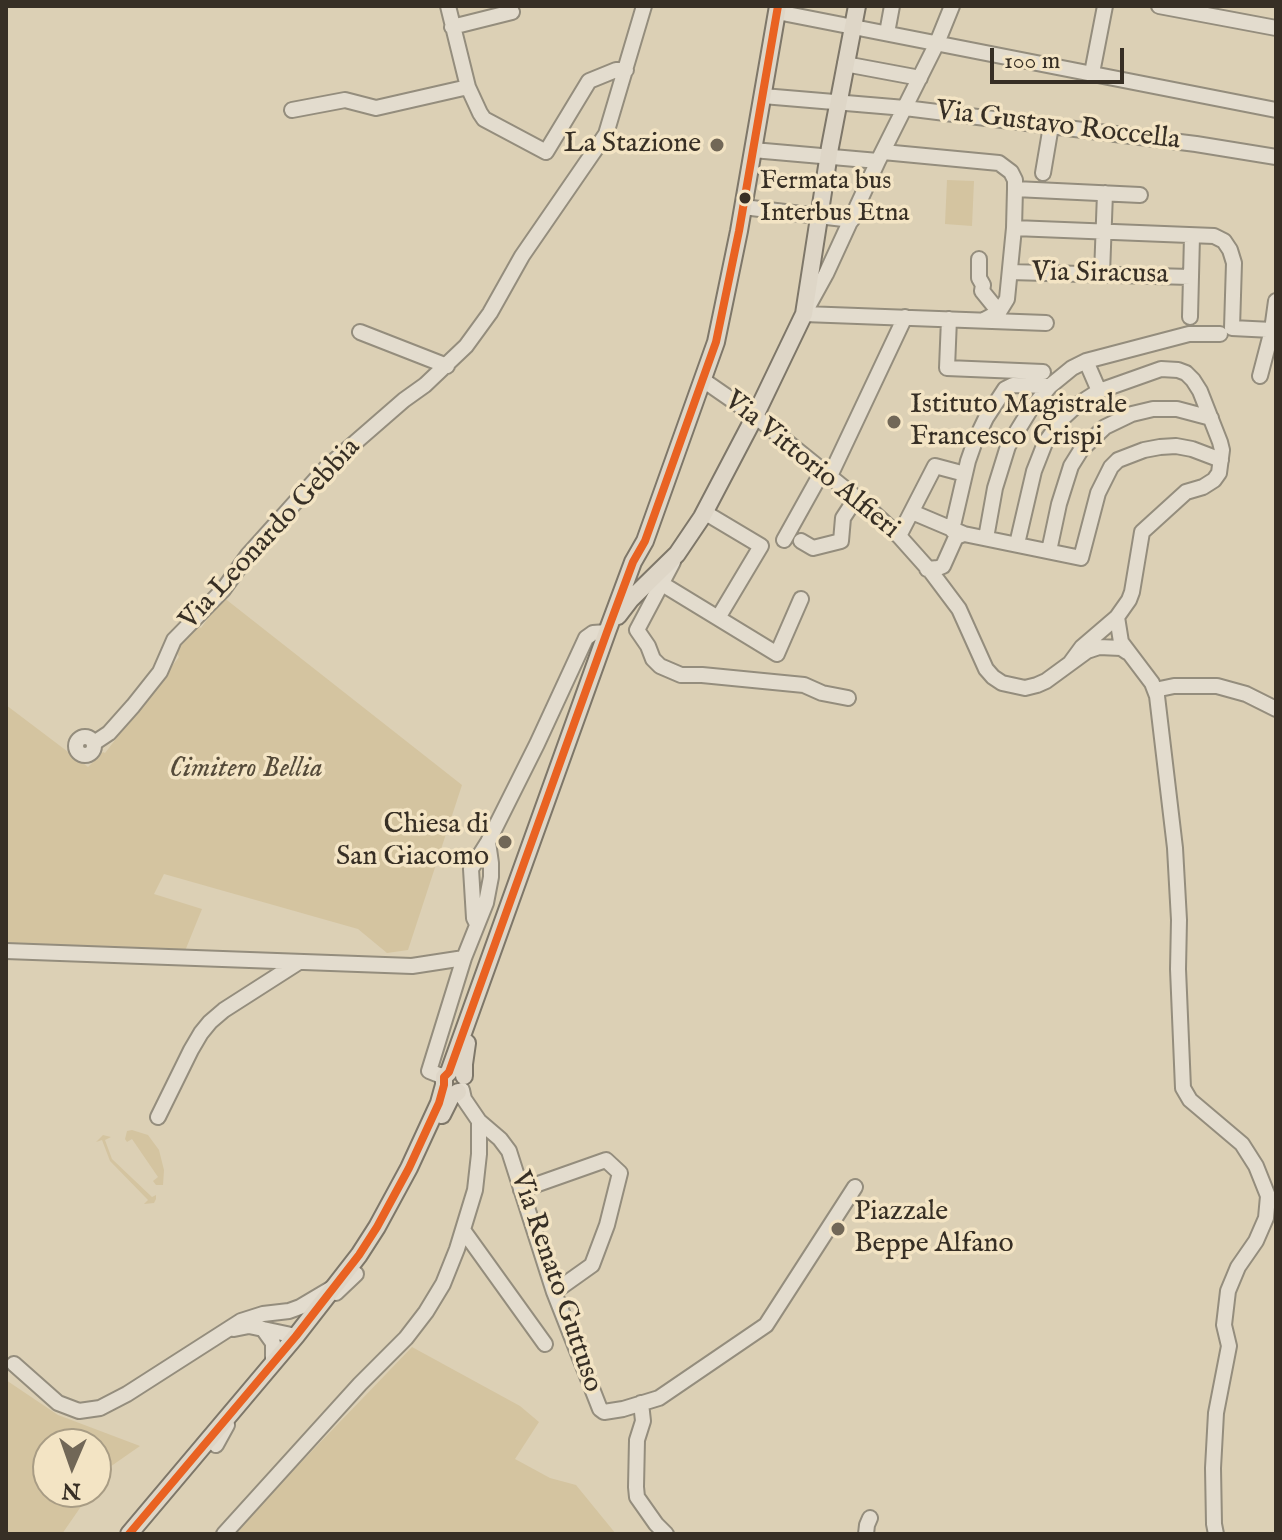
<!DOCTYPE html>
<html>
<head>
<meta charset="utf-8">
<style>
	body { margin:0 }
	#map { position:relative; width:1282px; height:1540px; overflow:hidden; background:#dcd0b5; font-family:"IM FELL English",serif }
	canvas { display:block }
	.frame { position:absolute; inset:0; border:8px solid #372f25; pointer-events:none }
	.north { position:absolute; left:32px; top:1428px; width:80px; height:80px; box-sizing:border-box; background:#f3e4c4; border:2px solid #a89c84; border-radius:50%; rotate:182deg; font-size:22px; font-weight:700; line-height:32px; text-align:center; color:#372f25 }
	.north::after { content:''; display:block; margin:auto; width:28px; height:36px; background:#716757; clip-path:polygon(50% 0,100% 100%,50% 72%,0 100%) }
	.scale { position:absolute; left:990px; top:48px; width:134px; height:36px; box-sizing:border-box; border:4px solid #372f25; border-top:0; padding-left:10px; font-size:24px; line-height:28px; white-space:nowrap; color:#372f25; -webkit-text-stroke:6px #f3e4c4; paint-order:stroke }
</style>
</head>
<body>
<div id="map">
<canvas width="1282" height="1540"></canvas>
<div class="frame"></div>
<div class="north">N</div>
<div class="scale">100 m</div>
</div>
<script>
const c = document.querySelector('canvas').getContext('2d');
c.lineJoin = 'round';
function paint(path, color) {
  c.fillStyle = color;
  c.fill(path, 'evenodd');
}
function shape(rows) {
  const path = new Path2D();
  for (const r of rows) {
    if (r.length === 3) {
      path.moveTo(r[0] + r[2], r[1]);
      path.arc(r[0], r[1], r[2], 0, 2 * Math.PI);
      continue;
    }
    path.moveTo(r[0], r[1]);
    for (let i = 2; i < r.length; i += 2) path.lineTo(r[i], r[i + 1]);
  }
  return path;
}
function trace(path, color, width, dash) {
  c.strokeStyle = color;
  c.lineWidth = width;
  c.lineCap = dash ? 'butt' : 'round';
  c.setLineDash(dash || []);
  c.stroke(path);
}
function write(font, color, halo, rows, align = 'center') {
  c.font = font + ' "IM FELL English",serif';
  c.lineWidth = 7;
  c.setLineDash([]);
  c.textBaseline = 'middle';
  c.strokeStyle = halo;
  c.fillStyle = color;
  for (const [text, x, y, turn = 0] of rows) {
    c.save();
    c.translate(x, y);
    c.rotate((+turn || 0) * Math.PI / 180);
    c.textAlign = isNaN(turn) ? turn : align;
    if (halo) c.strokeText(text, 0, 0);
    c.fillText(text, 0, 0);
    c.restore();
  }
}
paint(shape([
	[947,180,974,181,972,226,945,224],
	[223,597,462,785,408,950,387,953,358,929,164,874,154,894,202,909,185,951,39,948,37,945,23,944,20,947,6,947,6,705,88,767,103,752,105,753,179,657,174,647,181,640,185,641,196,625,201,628],
	[132,1130,148,1135,159,1150,164,1170,163,1185,156,1185,153,1181,158,1177,132,1139,127,1142,125,1139,127,1131],
	[103,1135,111,1137,105,1140,112,1159,152,1197,156,1195,156,1199,154,1203,144,1204,148,1200,110,1161,102,1140,96,1142],
	[412,1347,520,1406,539,1422,515,1459,550,1478,576,1485,616,1534,232,1534],
	[6,1380,58,1415,140,1446,107,1469,96,1485,96,1444,48,1444,48,1492,91,1492,62,1534,6,1534]
]), '#d4c4a0');
const minor = shape([
	[448,6,468,87,480,113,484,119,546,152,589,81,616,70,626,70],
	[952,6,937,43,878,161,826,274,804,314,1046,323],
	[1159,6,1276,28],
	[777,12,1276,110],
	[452,27,512,12],
	[887,33,892,6],
	[845,64,920,78],
	[1092,73,1105,6],
	[763,96,905,108,1196,144,1276,157],
	[292,110,345,100,376,108,468,87],
	[753,150,878,161],
	[883,152,999,163,1011,172,1015,180,1015,189,1014,228,1007,299,999,312,984,320],
	[1043,173,1051,126],
	[1015,189,1140,195],
	[743,207,852,220],
	[1014,228,1214,236,1224,241,1230,250,1234,263,1232,328,1272,330],
	[979,259,979,278,983,285,982,291,999,312],
	[1010,272,1190,277],
	[1102,274,1105,193],
	[1190,317,1192,236],
	[949,319,947,368,1043,372],
	[360,332,447,366],
	[1086,361,1099,391],
	[1260,376,1272,330,1276,301],
	[703,380,755,416,864,504,899,536,932,573,959,609,986,669,993,677,1002,683,1025,688,1037,685,1046,681,1087,651,1099,647,1121,648,1127,652],
	[830,476,905,317],
	[704,512,761,546,718,618],
	[912,512,964,534,1081,558,1098,493,1111,467,1118,460,1144,450,1160,447,1176,446,1192,449,1221,460],
	[952,530,968,461,975,441,986,418,1005,389,1013,385,1050,386],
	[899,536,935,466,965,474],
	[986,538,995,488,1008,446,1030,410,1050,386,1072,368,1086,361,1189,334,1220,334],
	[784,540,823,470],
	[801,541,813,548,841,541,843,518,856,498],
	[1017,544,1034,471,1045,443,1062,419,1077,405,1099,391,1161,369,1178,370,1186,373,1193,380,1200,391,1220,442,1222,450,1219,473,1214,480,1203,487,1186,492,1142,532,1132,592,1129,600,1117,617,1082,647,1071,662],
	[1049,551,1059,504,1071,466,1081,450,1105,427,1132,414,1153,409,1177,409,1211,418],
	[673,562,637,630,648,646,653,659,660,666,681,675,702,675,804,685,822,693,848,698],
	[927,569,938,568,943,566,956,537,964,534],
	[654,579,777,654,801,599],
	[1117,617,1121,642,1152,683,1157,696,1175,848,1179,920,1178,969,1183,1088,1190,1100,1242,1144,1256,1166,1268,1196,1266,1218,1256,1241,1238,1267,1228,1291,1224,1325,1229,1346,1216,1413,1213,1468,1214,1524,1216,1534],
	[1155,690,1174,686,1217,686,1246,694,1276,709],
	[85,746,9],
	[94,743,109,733,133,706,160,672,174,640,223,590,248,555,327,467,404,400,425,385,466,346,490,313,522,256,606,134,644,6],
	[477,924,474,918,471,869,488,842,537,744,586,638,593,633,607,632],
	[6,951,412,966,464,958],
	[444,1077,429,1071,464,958,486,903,491,877,491,863,488,842],
	[158,1117,191,1050,201,1033,210,1022,224,1010,299,962],
	[479,1121,500,1139,509,1151,554,1292,600,1409,604,1412,623,1409,659,1398,766,1325,855,1187],
	[521,1190,606,1160,620,1173,607,1225,592,1265,554,1292],
	[463,1230,545,1344],
	[336,1293,356,1274],
	[234,1329,249,1326,296,1336],
	[263,1329,273,1343,273,1363],
	[14,1364,58,1403,79,1411,100,1408,127,1394,241,1321,263,1314,289,1311,300,1307,332,1288],
	[641,1403,643,1421,637,1440,636,1487,637,1497,656,1524,666,1534],
	[216,1445,227,1425],
	[224,1534,360,1384,406,1338,426,1312,443,1284,457,1249,475,1190,479,1154,479,1121,464,1099,462,1090],
	[866,1534,867,1525,870,1518]
]);
const major = shape([
	[618,616,631,599,677,554,702,517,755,416,804,314,830,147,857,6],
	[464,1076,464,1064,467,1043],
	[442,1115,451,1097,458,1092],
	[129,1534,296,1336,359,1255,377,1227,409,1168,439,1103,444,1085,444,1077,449,1072,607,632,633,562,645,541,716,342,739,231,778,6]
]);
trace(minor, '#948d7d', 18);
trace(major, '#7e7769', 20);
trace(minor, '#e3dcce', 14);
trace(major, '#ded6c7', 16);
trace(shape([
	[129,1534,296,1336,359,1255,377,1227,409,1168,439,1103,444,1085,444,1077,449,1072,607,632,633,562,645,541,716,342,739,231,778,6]
]), '#e96222', 8);
for (const [x, y, r, color] of [
	[717,145,8,"#716757"],
	[745,198,7,"#372f25"],
	[894,422,8,"#716757"],
	[505,842,8,"#716757"],
	[838,1229,8,"#716757"]
]) {
  const dot = new Path2D();
  dot.arc(x, y, r, 0, 2 * Math.PI);
  c.fillStyle = color;
  c.fill(dot);
  trace(dot, '#f3e4c4', 3);
}
write('26px', '#372f25', '#f3e4c4', [
	["Fermata bus",760,183],
	["Interbus Etna",760,215]
], 'left');
write('28px', '#372f25', '#f3e4c4', [
	["Via Gustavo Roccella",1058,127,7],
	["Via Siracusa",1100,275,1],
	["Via Vittorio Alfieri",811,466,39],
	["Via Leonardo Gebbia",271,535,-47],
	["Via Renato Guttuso",555,1282,71]
]);
write('28px', '#372f25', '#f3e4c4', [
	["La Stazione",701,145],
	["Istituto Magistrale",910,406,"left"],
	["Francesco Crispi",910,438,"left"],
	["Chiesa di",489,826],
	["San Giacomo",489,858],
	["Piazzale",854,1213,"left"],
	["Beppe Alfano",854,1245,"left"]
], 'right');
write('italic 28px', '#554b3a', '#f3e4c4', [
	["Cimitero Bellia",246,770]
]);
</script>
</body>
</html>
